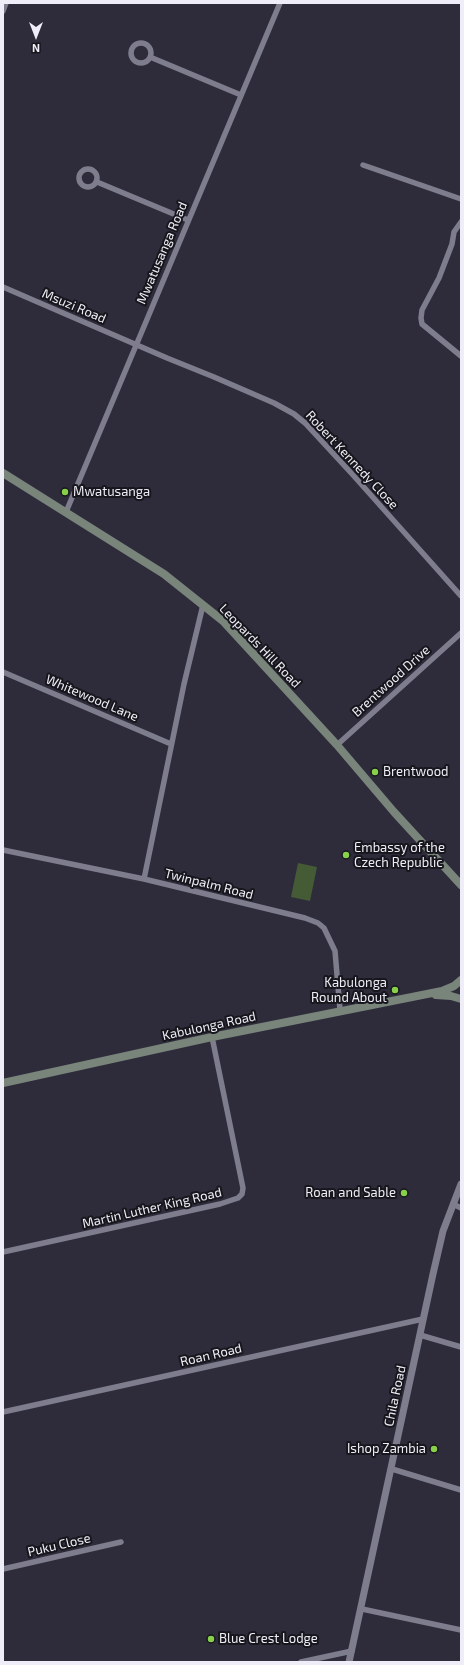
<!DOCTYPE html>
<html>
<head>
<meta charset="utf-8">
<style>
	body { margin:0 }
	#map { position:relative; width:464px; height:1665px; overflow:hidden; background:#2e2c3b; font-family:"Exo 2",sans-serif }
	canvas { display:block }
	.frame { position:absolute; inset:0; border:4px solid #efeef8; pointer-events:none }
	.north { position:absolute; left:16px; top:16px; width:40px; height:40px; -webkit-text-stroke:3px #16161c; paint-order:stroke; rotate:180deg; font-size:11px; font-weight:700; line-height:16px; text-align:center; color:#efeef8 }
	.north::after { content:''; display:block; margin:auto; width:14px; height:18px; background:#efeef8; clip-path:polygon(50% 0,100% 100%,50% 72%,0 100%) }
</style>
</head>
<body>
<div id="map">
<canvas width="464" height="1665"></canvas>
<div class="frame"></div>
<div class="north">N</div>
</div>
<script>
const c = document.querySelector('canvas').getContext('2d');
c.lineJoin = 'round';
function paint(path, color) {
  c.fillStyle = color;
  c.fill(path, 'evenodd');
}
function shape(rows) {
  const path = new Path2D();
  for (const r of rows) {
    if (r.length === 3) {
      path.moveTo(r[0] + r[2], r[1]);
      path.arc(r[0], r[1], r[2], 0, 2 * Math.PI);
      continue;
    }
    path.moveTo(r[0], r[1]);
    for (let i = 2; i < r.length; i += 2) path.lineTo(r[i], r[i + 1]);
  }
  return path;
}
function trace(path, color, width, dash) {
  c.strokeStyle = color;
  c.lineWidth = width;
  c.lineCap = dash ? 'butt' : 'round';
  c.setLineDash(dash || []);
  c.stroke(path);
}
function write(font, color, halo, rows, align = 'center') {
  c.font = font + ' "Exo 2",sans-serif';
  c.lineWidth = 4;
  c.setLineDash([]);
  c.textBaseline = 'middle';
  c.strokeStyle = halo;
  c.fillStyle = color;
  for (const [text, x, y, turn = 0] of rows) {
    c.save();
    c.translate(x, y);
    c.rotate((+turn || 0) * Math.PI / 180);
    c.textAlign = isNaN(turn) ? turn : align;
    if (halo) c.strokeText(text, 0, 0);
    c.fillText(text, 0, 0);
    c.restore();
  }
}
paint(shape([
	[298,863,317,867,310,901,291,897]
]), '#455b35');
trace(shape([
	[3,11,6,3],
	[141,53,10],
	[150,57,241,95],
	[363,165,461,199],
	[88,178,9],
	[97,182,188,220],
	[461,222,454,232,452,244,439,278,422,310,421,318,422,324,461,356],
	[3,287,167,358,214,377,274,403,294,414,305,423,353,475,461,596],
	[66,512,280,3],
	[3,672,171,744],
	[337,745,461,633],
	[3,850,144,879,305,918,318,923,324,928,335,951,340,1010],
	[144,879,184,684,203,605],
	[453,1204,461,1208],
	[3,1252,220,1204,238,1198,242,1194,243,1188,212,1037],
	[420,1335,461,1347],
	[3,1412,423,1319],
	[392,1469,461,1490],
	[3,1569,121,1542],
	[362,1609,461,1630],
	[301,1662,352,1651]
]), '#7e7d8d', 5.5);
trace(shape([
	[349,1662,433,1274,443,1231,461,1184]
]), '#7e7d8d', 7);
trace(shape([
	[3,473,164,574,223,621,337,745,394,812,461,885],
	[436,995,451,996,461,999],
	[3,1083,212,1037,442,991,454,986,461,980]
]), '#79847a', 8);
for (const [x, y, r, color] of [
	[65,492,4,"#88cf4a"],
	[375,772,4,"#88cf4a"],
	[346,855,4,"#88cf4a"],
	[395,990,4,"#88cf4a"],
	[404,1193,4,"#88cf4a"],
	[434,1449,4,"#88cf4a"],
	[211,1639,4,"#88cf4a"]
]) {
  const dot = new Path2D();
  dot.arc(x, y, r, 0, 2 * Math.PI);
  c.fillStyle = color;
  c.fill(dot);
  trace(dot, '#16161c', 1.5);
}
write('13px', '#efeef8', '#16161c', [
	["Mwatusanga Road",162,253,-67],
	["Msuzi Road",74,306,23],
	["Robert Kennedy Close",352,460,47],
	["Leopards Hill Road",260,646,46],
	["Brentwood Drive",391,681,-42],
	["Whitewood Lane",92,698,23],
	["Twinpalm Road",209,884,14],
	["Kabulonga Road",209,1026,-12],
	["Martin Luther King Road",152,1208,-13],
	["Roan Road",211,1355,-13],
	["Chila Road",395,1396,-78],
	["Puku Close",59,1545,-13]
]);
write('13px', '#efeef8', '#16161c', [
	["Mwatusanga",73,492],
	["Brentwood",383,772],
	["Embassy of the",354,848],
	["Czech Republic",354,863],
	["Kabulonga",387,983,"right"],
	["Round About",387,998,"right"],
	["Roan and Sable",396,1193,"right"],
	["Ishop Zambia",426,1449,"right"],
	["Blue Crest Lodge",219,1639]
], 'left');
</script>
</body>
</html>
